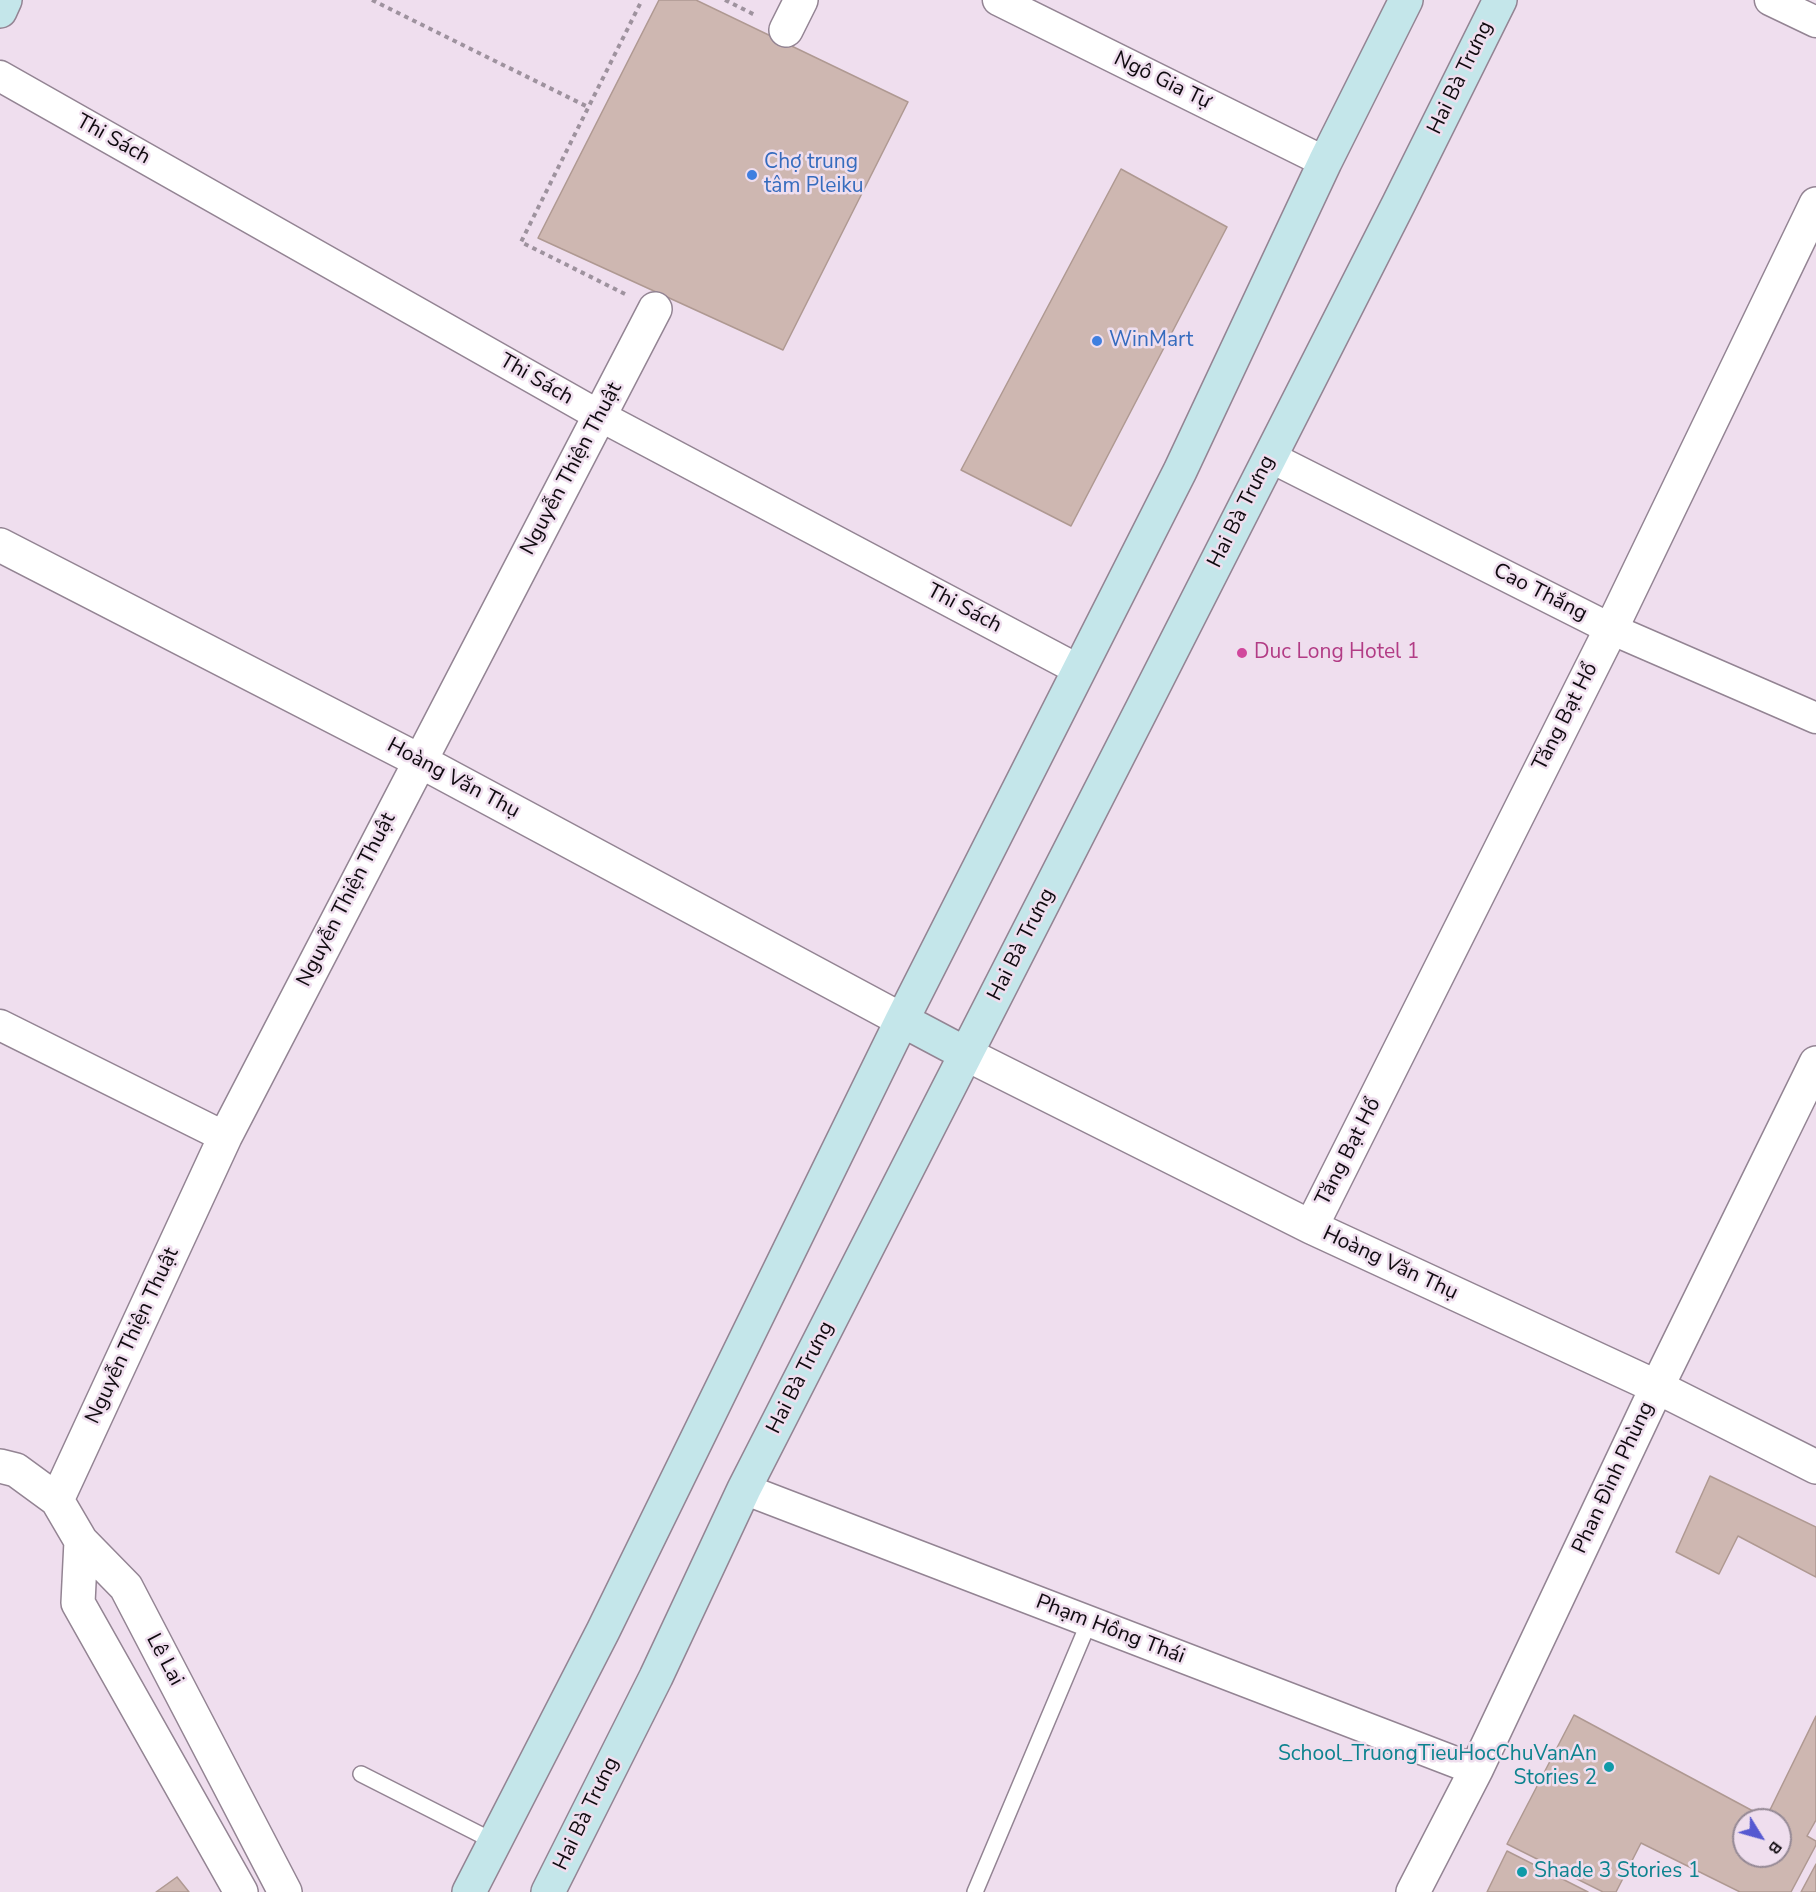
<!DOCTYPE html>
<html>
<head>
<meta charset="utf-8">
<style>
	body { margin:0 }
	#map { position:relative; width:1816px; height:1892px; overflow:hidden; background:#efdeee; font-family:"Nunito Sans",sans-serif }
	canvas { display:block }
	.north { position:absolute; left:1732px; top:1808px; width:60px; height:60px; box-sizing:border-box; background:#efdeee; border:2px solid #958995; border-radius:50%; rotate:127deg; font-size:16px; font-weight:700; line-height:24px; text-align:center; color:#0f0a0f }
	.north::after { content:''; display:block; margin:auto; width:21px; height:27px; background:#5659d1; clip-path:polygon(50% 0,100% 100%,50% 72%,0 100%) }
</style>
</head>
<body>
<div id="map">
<canvas width="1816" height="1892"></canvas>
<div class="north">B</div>
</div>
<script>
const c = document.querySelector('canvas').getContext('2d');
c.lineJoin = 'round';
function paint(path, color) {
  c.fillStyle = color;
  c.fill(path, 'evenodd');
}
function shape(rows) {
  const path = new Path2D();
  for (const r of rows) {
    path.moveTo(r[0], r[1]);
    for (let i = 2; i < r.length; i += 2) path.lineTo(r[i], r[i + 1]);
  }
  return path;
}
function trace(path, color, width, dash) {
  c.strokeStyle = color;
  c.lineWidth = width;
  c.lineCap = dash ? 'butt' : 'round';
  c.setLineDash(dash || []);
  c.stroke(path);
}
function write(font, color, halo, rows, align = 'center') {
  c.font = font + ' "Nunito Sans",sans-serif';
  c.lineWidth = 5;
  c.setLineDash([]);
  c.textBaseline = 'middle';
  c.strokeStyle = halo;
  c.fillStyle = color;
  for (const [text, x, y, turn = 0] of rows) {
    c.save();
    c.translate(x, y);
    c.rotate((+turn || 0) * Math.PI / 180);
    c.textAlign = isNaN(turn) ? turn : align;
    if (halo) c.strokeText(text, 0, 0);
    c.fillText(text, 0, 0);
    c.restore();
  }
}
const building = shape([
	[659,0,696,0,908,102,783,350,538,238,659,0],
	[1121,169,1227,227,1071,526,961,470,1121,169],
	[1710,1476,1816,1527,1816,1577,1738,1536,1719,1574,1676,1552,1710,1476],
	[1574,1715,1766,1818,1816,1716,1816,1820,1807,1836,1816,1841,1816,1845,1791,1892,1740,1892,1641,1843,1616,1892,1603,1892,1507,1844,1574,1715],
	[1744,1820,1780,1820,1780,1856,1744,1856,1744,1820],
	[1507,1851,1588,1892,1487,1892,1507,1851],
	[1816,1864,1816,1892,1801,1892,1816,1864],
	[177,1877,189,1892,156,1892,177,1877]
]);
paint(building, '#ceb7b1');
trace(building, '#af9992', 1.5);
const service = shape([
	[361,1774,495,1842],
	[975,1892,1089,1622]
]);
const minor = shape([
	[998,0,1325,162],
	[1770,0,1816,22],
	[0,76,600,416,1079,670],
	[1270,457,1611,629,1816,718],
	[0,1025,225,1137],
	[744,1489,1476,1770]
]);
const tertiary = shape([
	[786,30,801,0],
	[0,545,420,761,902,1020],
	[966,1054,1311,1227,1657,1387,1816,1467],
	[1311,1227,1611,629,1816,204],
	[0,1466,16,1470,57,1500,81,1541,126,1587,285,1892],
	[57,1500,225,1137,655,309],
	[81,1541,78,1603,241,1892],
	[1413,1892,1476,1770,1657,1387,1816,1063]
]);
const secondary = shape([
	[0,11,5,0],
	[902,1020,966,1054],
	[469,1892,603,1631,902,1020,1180,471,1325,162,1406,0],
	[548,1892,656,1677,744,1489,1142,709,1399,203,1500,0]
]);
trace(service, '#938493', 18);
trace(minor, '#938493', 33);
trace(tertiary, '#938493', 36);
trace(secondary, '#938493', 36);
trace(shape([
	[372,0,588,107],
	[725,0,757,16],
	[625,294,521,242,642,0]
]), '#9e929e', 4, [4.5, 4.5]);
trace(service, '#fff', 15);
trace(minor, '#fff', 30);
trace(tertiary, '#fff', 33);
trace(secondary, '#c4e6ea', 33);
for (const [x, y, r, color] of [
	[752,175,6,"#3f7fe0"],
	[1097,341,6,"#3f7fe0"],
	[1242,653,6,"#d1479c"],
	[1609,1767,6,"#0f9aa8"],
	[1522,1872,6,"#0f9aa8"]
]) {
  const dot = new Path2D();
  dot.arc(x, y, r, 0, 2 * Math.PI);
  c.fillStyle = color;
  c.fill(dot);
  trace(dot, '#efdeee', 2);
}
write('21px', '#0f0a0f', '#efdeee', [
	["Hai Bà Trưng",1461,78,-64],
	["Ngô Gia Tự",1162,81,26],
	["Thi Sách",113,140,29],
	["Thi Sách",536,380,30],
	["Nguyễn Thiện Thuật",572,469,-62],
	["Hai Bà Trưng",1242,512,-63],
	["Cao Thắng",1540,593,27],
	["Thi Sách",964,609,28],
	["Tăng Bạt Hổ",1566,717,-63],
	["Hoàng Văn Thụ",453,779,28],
	["Nguyễn Thiện Thuật",347,900,-63],
	["Hai Bà Trưng",1022,945,-63],
	["Tăng Bạt Hổ",1349,1152,-63],
	["Hoàng Văn Thụ",1390,1264,25],
	["Nguyễn Thiện Thuật",133,1336,-65],
	["Hai Bà Trưng",801,1378,-63],
	["Phan Đình Phùng",1614,1478,-65],
	["Phạm Hồng Thái",1110,1630,21],
	["Lê Lai",164,1660,62],
	["Hai Bà Trưng",587,1814,-64]
]);
write('21px', '#366cbe', '#efdeee', [
	["Chợ trung",764,163],
	["tâm Pleiku",764,187],
	["WinMart",1109,341]
], 'left');
write('21px', '#b23c85', '#efdeee', [
	["Duc Long Hotel 1",1254,653]
], 'left');
write('21px', '#0d838f', '#efdeee', [
	["School_TruongTieuHocChuVanAn",1597,1755],
	["Stories 2",1597,1779],
	["Shade 3 Stories 1",1534,1872,"left"]
], 'right');
</script>
</body>
</html>
